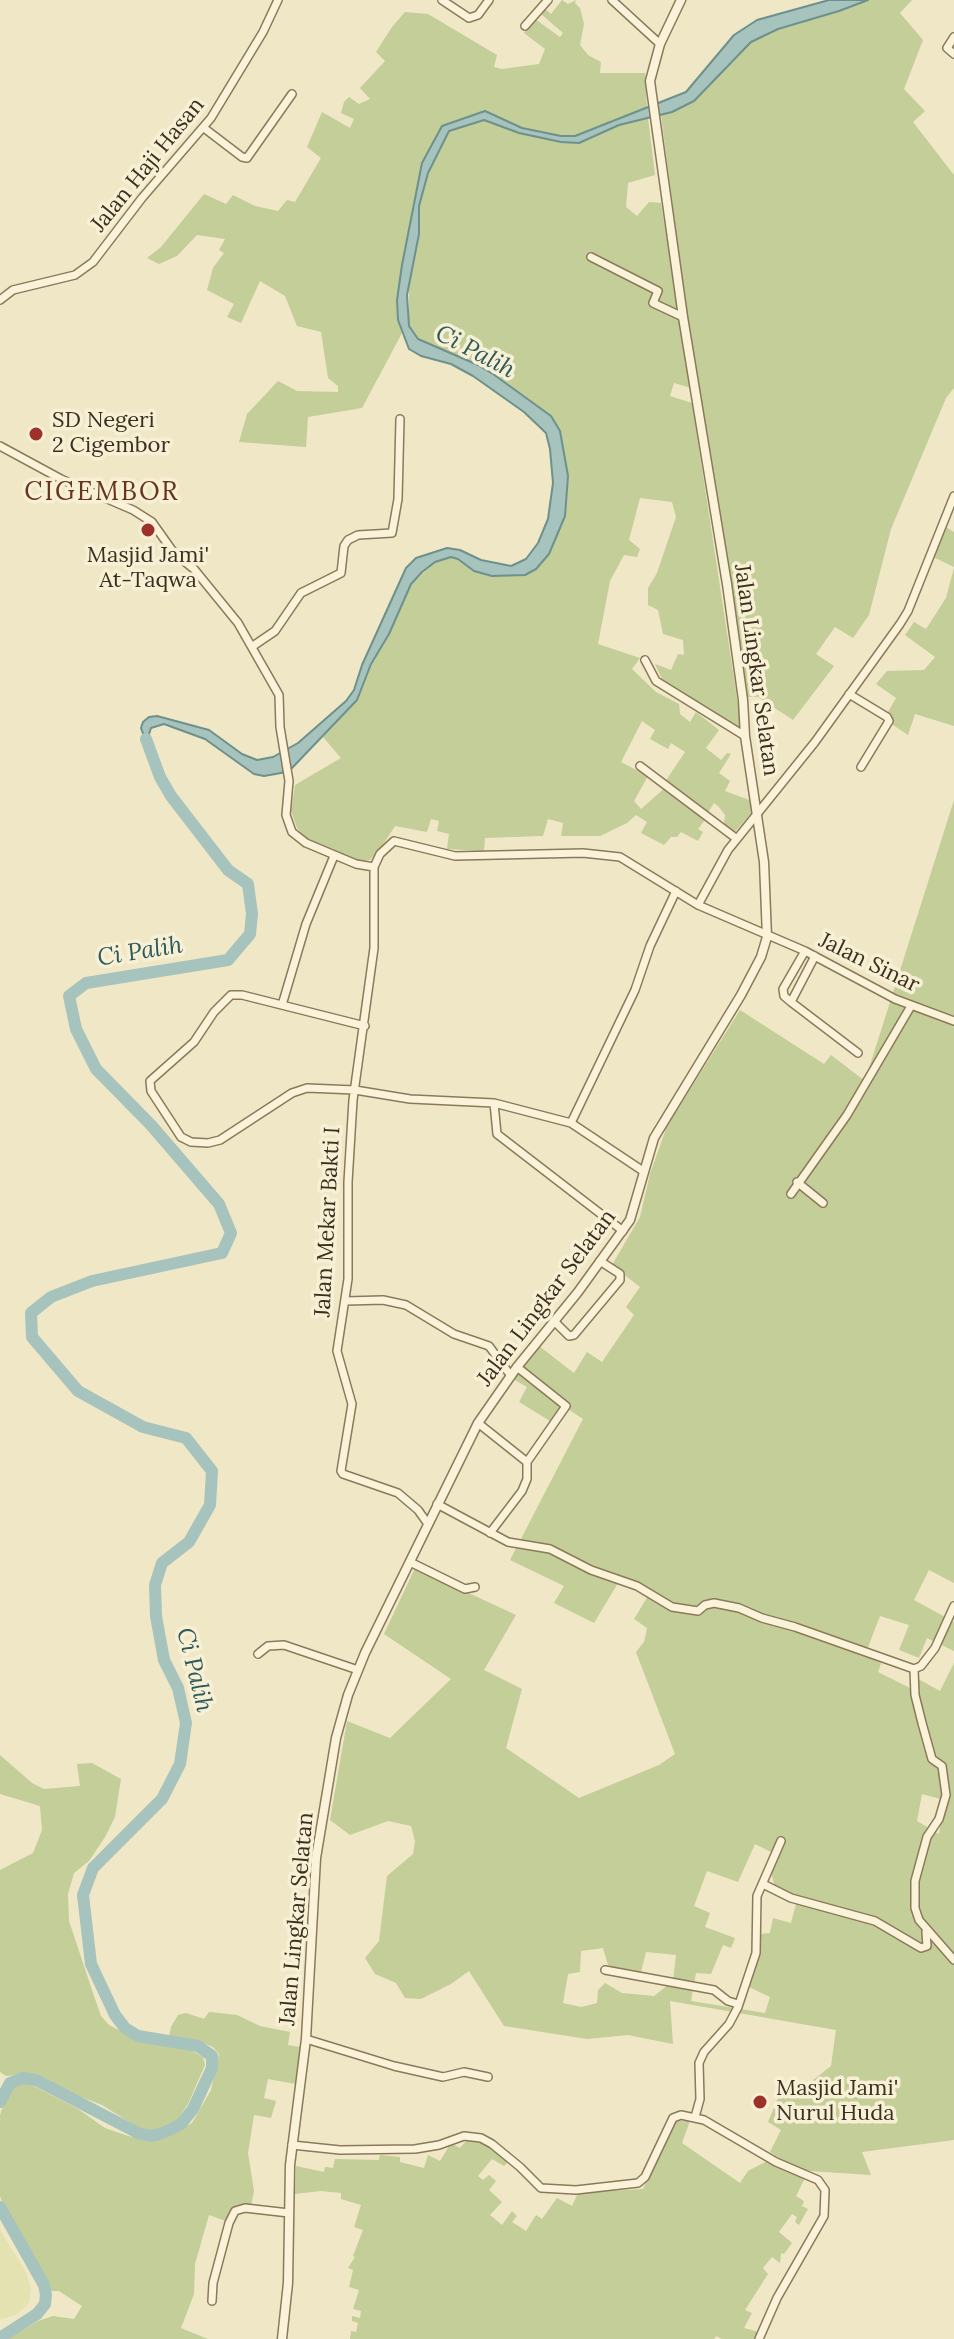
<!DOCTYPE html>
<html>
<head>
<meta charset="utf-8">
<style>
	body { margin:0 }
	canvas { display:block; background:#efe7c5 }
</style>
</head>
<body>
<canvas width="954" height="2339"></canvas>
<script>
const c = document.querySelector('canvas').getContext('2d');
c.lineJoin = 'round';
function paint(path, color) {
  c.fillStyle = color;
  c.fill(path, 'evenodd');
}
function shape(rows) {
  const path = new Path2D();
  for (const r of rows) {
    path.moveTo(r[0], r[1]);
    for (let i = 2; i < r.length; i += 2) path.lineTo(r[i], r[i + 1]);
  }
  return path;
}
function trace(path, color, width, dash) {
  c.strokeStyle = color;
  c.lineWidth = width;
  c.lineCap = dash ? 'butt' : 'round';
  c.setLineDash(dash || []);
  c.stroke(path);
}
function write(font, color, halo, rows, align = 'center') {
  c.font = font + ' Lora,serif';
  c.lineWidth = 7;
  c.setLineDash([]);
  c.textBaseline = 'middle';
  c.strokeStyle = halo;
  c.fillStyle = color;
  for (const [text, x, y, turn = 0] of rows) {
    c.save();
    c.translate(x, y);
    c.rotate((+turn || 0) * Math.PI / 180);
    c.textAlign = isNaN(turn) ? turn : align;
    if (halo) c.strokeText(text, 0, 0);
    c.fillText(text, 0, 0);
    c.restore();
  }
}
paint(shape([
	[0,2230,26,2272,31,2289,29,2303,17,2314,0,2320]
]), '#e5e2b2');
paint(shape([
	[562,0,568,4,576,0,575,3,580,8,584,24,580,45,588,55,601,62,600,73,645,73,647,108,574,136,561,136,522,128,485,112,442,126,422,163,411,214,409,235,397,300,398,320,402,333,362,408,308,417,306,447,239,442,247,414,278,381,297,391,338,392,338,386,328,378,321,332,297,326,285,296,260,281,241,323,227,317,234,304,207,290,213,268,224,253,219,250,225,239,197,235,177,256,159,264,147,258,161,247,204,194,226,204,233,195,255,206,278,211,287,200,295,202,321,158,307,147,322,112,350,128,354,119,341,113,344,102,349,97,359,104,370,99,360,88,385,61,376,52,392,27,405,12,428,14,497,55,494,67,502,69,539,64,545,49,524,33,535,19,560,37,563,33,541,14,545,9,551,14],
	[868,0,912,0,900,13,923,40,904,89,925,111,913,122,954,175,954,388,946,398,891,529,869,615,853,638,835,627,816,654,834,666,793,720,758,697,746,697,726,548,688,324,661,115,672,112,722,71,751,42,778,29,839,11],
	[648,118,655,175,628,183,626,207,637,216,649,202,661,203,691,388,674,383,670,396,692,403,742,731,666,688,655,664,671,670,678,654,684,655,683,640,663,634,658,610,648,605,648,588,657,573,676,517,672,502,640,498,629,540,640,549,637,557,624,555,610,581,598,644,640,658,632,669,656,692,679,704,680,714,690,722,696,712,719,730,706,748,721,760,727,753,731,754,719,773,730,781,725,791,752,801,752,812,734,833,724,824,725,815,719,807,714,803,707,814,665,782,685,752,671,743,668,749,650,739,655,730,642,721,621,762,648,776,634,801,641,809,667,786,707,817,698,829,703,832,698,841,681,832,677,837,671,837,664,845,641,833,647,822,636,815,627,823,600,836,561,836,563,823,548,819,543,836,485,838,484,851,447,849,449,834,437,831,439,821,431,819,427,832,395,826,379,851,370,860,359,861,330,851,308,840,297,828,291,811,295,785,341,758,323,737,357,700,371,664,389,634,411,584,435,562,451,557,458,559,474,571,525,575,568,476,560,431,418,339,409,326,409,280,419,234,419,206,428,172,450,131,484,120,519,133,561,142,578,143,619,125],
	[944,526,954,532,954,567,929,555],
	[954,568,954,726,915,714,908,735,884,719,896,698,876,684,887,671,924,670,935,657,905,635,914,622,926,629,946,598],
	[954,800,954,1583,929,1570,914,1600,954,1622,954,1651,927,1638,919,1658,899,1650,909,1625,880,1616,865,1655,881,1663,878,1672,920,1693,918,1679,940,1691,954,1663,954,2140,862,2152,871,2175,809,2171,790,2165,770,2152,781,2130,768,2122,781,2091,803,2088,831,2066,836,2030,670,2001,673,2044,628,2035,587,2039,504,2026,469,1971,451,1984,421,1999,405,1998,396,1983,375,1974,365,1958,379,1941,387,1876,413,1854,415,1841,411,1826,388,1821,350,1835,330,1820,347,1721,390,1738,451,1679,384,1634,415,1568,516,1615,484,1670,522,1689,506,1748,579,1798,659,1765,675,1754,636,1652,644,1642,647,1628,634,1619,648,1596,637,1588,618,1583,594,1623,554,1603,564,1586,510,1560,583,1419,565,1407,555,1424,519,1402,527,1387,513,1379,539,1346,574,1373,587,1352,602,1362,634,1315,626,1307,640,1287,612,1265,640,1217,650,1174,667,1126,740,1010,824,1064,831,1055,865,1081],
	[922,1794,944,1800,939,1834,917,1821],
	[755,1844,775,1854,771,1873,775,1887,797,1900,791,1923,773,1918,770,1933,760,1934,759,1956,749,1987,770,1997,765,2013,691,2001,696,1973,711,1974,723,1945,731,1948,735,1938,705,1927,710,1913,694,1906,707,1871,738,1882],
	[603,1948,608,1965,626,1978,629,1969,641,1972,646,1952,676,1955,673,1981,654,1996,622,1993,605,1983,598,1990,597,2003,581,2007,563,2003,568,1974,580,1972,581,1951],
	[0,1755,32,1783,44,1789,80,1786,77,1764,92,1763,121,1779,115,1817,105,1837,89,1861,74,1873,68,1894,69,1921,95,1999,101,2016,109,2025,140,2041,191,2050,203,2057,205,2065,188,2104,177,2120,163,2130,142,2130,102,2105,68,2092,45,2078,29,2074,6,2076,0,2072,0,1870,33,1853,42,1830,40,1806,0,1794],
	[209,2012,237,2015,260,2026,290,2032,288,2045,300,2047,296,2084,268,2079,264,2098,276,2101,271,2118,254,2115,248,2153,254,2191,251,2206,235,2206,226,2221,209,2215,195,2264,194,2294,181,2328,208,2339,9,2339,38,2321,53,2316,74,2319,82,2306,59,2291,51,2291,43,2272,6,2215,0,2196,0,2115,6,2097,15,2086,24,2083,32,2085,78,2109,105,2128,128,2136,149,2140,164,2139,192,2123,211,2090,219,2054,213,2047,204,2043,169,2036,171,2027,178,2015,186,2013,204,2019],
	[679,2121,690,2121,682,2143,740,2183,748,2171,767,2161,805,2178,796,2196,804,2201,802,2206,808,2209,799,2225,795,2222,797,2217,792,2214,779,2232,792,2243,784,2254,781,2253,780,2263,772,2257,763,2268,768,2274,745,2310,752,2313,744,2328,759,2332,756,2339,722,2339,716,2336,714,2339,350,2339,351,2331,356,2332,358,2323,352,2321,352,2316,360,2318,361,2311,353,2309,359,2290,349,2287,353,2270,348,2268,355,2257,353,2256,363,2230,354,2227,361,2205,341,2199,341,2193,321,2191,295,2194,296,2166,324,2172,325,2167,333,2168,335,2159,379,2160,380,2155,400,2157,400,2162,424,2168,428,2155,440,2161,451,2143,460,2148,467,2140,481,2141,510,2160,504,2166,492,2159,478,2176,483,2180,489,2175,496,2181,489,2190,502,2202,490,2215,502,2225,512,2211,517,2216,512,2222,526,2231,536,2215,542,2219,557,2198,572,2206,578,2193,643,2189,673,2122]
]), '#c3ce98');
const water = shape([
	[829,0,868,0,839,11,778,29,751,42,694,101,672,112,619,125,579,143,561,142,519,133,484,120,449,131,428,173,419,206,419,234,407,295,409,326,418,339,478,365,493,374,551,416,560,431,568,476,565,516,549,554,536,569,525,575,492,576,474,571,458,559,451,557,435,562,422,572,411,584,389,634,371,664,357,700,292,768,281,773,264,776,254,774,205,739,164,724,151,728,149,734,150,753,141,728,143,722,149,717,157,716,209,730,242,754,257,760,273,757,298,743,346,701,354,690,362,665,406,568,416,558,447,548,460,550,481,560,511,566,526,559,538,543,548,519,553,483,550,449,546,433,524,412,473,376,451,364,421,356,409,349,398,320,397,300,402,265,422,163,442,126,485,111,522,128,561,136,575,136,686,92,734,35,757,20,829,0]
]);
paint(water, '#a7c3bd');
trace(water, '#6d918c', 2);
trace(shape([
	[0,2102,10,2083,23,2078,36,2080,138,2133,151,2136,163,2133,181,2124,193,2109,212,2068,212,2056,198,2046,138,2036,125,2028,115,2015,91,1964,83,1895,93,1868,162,1799,180,1764,186,1723,178,1688,164,1660,156,1616,155,1585,162,1563,189,1542,210,1505,212,1471,186,1438,143,1427,78,1391,32,1337,31,1313,51,1297,92,1281,222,1253,231,1233,219,1204,151,1125,96,1069,76,1029,69,996,86,983,228,960,250,934,252,914,248,884,228,870,171,796,160,777,146,739],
	[0,2207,44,2285,46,2295,45,2304,37,2314,0,2338]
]), '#a7c3bd', 12);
const minor = shape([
	[442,0,469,18,478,15,489,0],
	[612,0,660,44],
	[525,26,548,0],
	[954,37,947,48,954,54],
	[204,128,242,157,247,158,292,94],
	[591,257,658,291,653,303,683,317],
	[0,300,13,290,75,275,93,262,142,198,211,118,263,32,278,0],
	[0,446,61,479,133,510,152,522,174,553,194,569,238,623,279,695,280,727,289,781,286,815,292,832,306,843,356,864,374,867,380,854,394,841,455,856,583,853,620,857,698,905,805,951,895,999,954,1021],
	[253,646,275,631,301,593,341,573,344,546,348,540,358,535,392,533,398,499,400,419],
	[645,660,656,681,745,736],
	[849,694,887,717,889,721,861,767],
	[640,766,737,839],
	[374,867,374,948,353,1100,348,1182,348,1279,337,1351,352,1404,341,1471,343,1474,398,1493,418,1510,428,1524],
	[698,905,728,850,815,742,900,624,908,611,954,496],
	[815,956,791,1002,858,1053],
	[791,1002,784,996,783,989,805,951],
	[282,1005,306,924,334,856],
	[365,1026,242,995,231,995,214,1012,194,1042,150,1081,151,1091,181,1137,191,1142,208,1143,220,1140,292,1093,307,1088,355,1090,410,1099,494,1103,571,1123,643,1171],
	[494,1103,497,1134,623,1231],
	[571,1123,635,990,650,946,676,891],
	[797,1182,823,1203],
	[791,1194,847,1115,911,1006],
	[346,1301,383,1300,406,1305,454,1334,489,1346,511,1376],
	[554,1321,569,1336,574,1335,620,1280,620,1274,600,1261],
	[478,1423,527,1462,566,1406,517,1367],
	[437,1504,508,1542,550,1549,591,1570,637,1586,672,1607,698,1611,705,1605,714,1603,739,1608,762,1618,795,1627,914,1669,921,1666,935,1648,954,1606],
	[490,1533,522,1491,527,1479,527,1462],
	[412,1563,465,1589,475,1587],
	[258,1654,268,1646,284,1645,358,1670],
	[914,1669,915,1695,922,1723,932,1759,942,1766,946,1795,939,1819,927,1837,915,1881,915,1908,919,1920,954,1960],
	[763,1884,791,1898,875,1921,921,1948,927,1946,926,1932],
	[605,1970,714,1990,728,2001,738,2004],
	[306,2039,394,2066,443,2077,464,2072,488,2077],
	[695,2117,700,2099,699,2063,704,2052,729,2024,738,2007,756,1953,757,1896,781,1841],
	[292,2145,340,2150,415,2149,439,2145,464,2136,481,2138,492,2144,520,2167,541,2188,576,2190,638,2183,645,2177,673,2118,681,2115,704,2120,776,2162,818,2180,825,2190,824,2216,777,2298,759,2339],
	[212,2301,213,2283,229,2223,235,2211,245,2208,289,2213]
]);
const tertiary = shape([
	[282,2339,288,2283,290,2165,306,2039,316,1858,336,1738,348,1695,365,1653,478,1423,517,1367,578,1292,630,1220,654,1138,741,995,761,957,767,937,764,862,745,736,743,700,727,584,683,317,650,81,660,44,681,0]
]);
trace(minor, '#8b795a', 10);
trace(tertiary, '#8b795a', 11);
trace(minor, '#faf3d9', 7);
trace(tertiary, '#faf3d9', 8);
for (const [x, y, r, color] of [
	[36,434,8,"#9c3229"],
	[148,530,8,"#9c3229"],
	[760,2102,8,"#9c3229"]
]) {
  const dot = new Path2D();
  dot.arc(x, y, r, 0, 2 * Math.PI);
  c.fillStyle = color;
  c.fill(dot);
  trace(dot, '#f7f0d5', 3);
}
write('22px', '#3b2f1f', '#f7f0d5', [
	["Jalan Haji Hasan",148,165,-51],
	["Jalan Lingkar Selatan",756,670,82],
	["Jalan Sinar",869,963,26],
	["Jalan Mekar Bakti I",328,1222,-87],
	["Jalan Lingkar Selatan",547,1298,-53],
	["Jalan Lingkar Selatan",297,1919,-85]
]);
write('22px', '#3b2f1f', '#f7f0d5', [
	["SD Negeri",52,421],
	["2 Cigembor",52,446],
	["Masjid Jami'",148,556,"center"],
	["At-Taqwa",148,581,"center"],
	["Masjid Jami'",776,2089],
	["Nurul Huda",776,2114]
], 'left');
write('italic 24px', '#2e5a5b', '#f7f0d5', [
	["Ci Palih",475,352,28],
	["Ci Palih",140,952,-9],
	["Ci Palih",194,1670,76]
]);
c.letterSpacing = '2px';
write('26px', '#68341d', '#f7f0d5', [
	["CIGEMBOR",102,493]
]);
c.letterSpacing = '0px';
</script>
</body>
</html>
